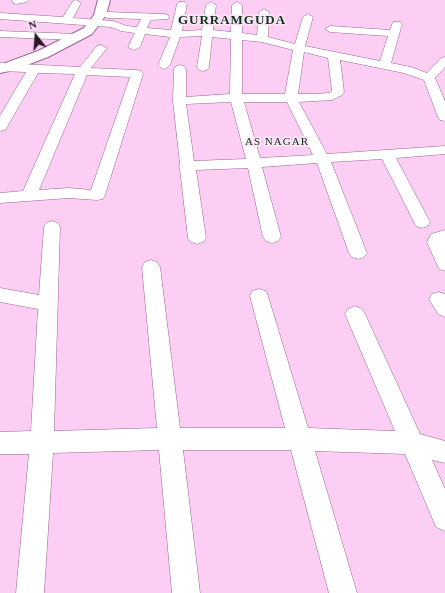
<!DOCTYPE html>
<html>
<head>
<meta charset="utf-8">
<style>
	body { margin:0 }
	#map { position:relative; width:445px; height:593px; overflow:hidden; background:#fccef3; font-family:"Times New Roman",serif }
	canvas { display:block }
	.north { position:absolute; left:16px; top:16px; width:40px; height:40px; -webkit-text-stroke:3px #fbe4f6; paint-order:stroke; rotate:343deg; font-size:11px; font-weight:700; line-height:16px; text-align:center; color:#2b1728 }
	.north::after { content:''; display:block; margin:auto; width:14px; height:18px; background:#2b1728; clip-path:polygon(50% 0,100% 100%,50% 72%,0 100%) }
</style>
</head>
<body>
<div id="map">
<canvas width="445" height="593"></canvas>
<div class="north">N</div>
</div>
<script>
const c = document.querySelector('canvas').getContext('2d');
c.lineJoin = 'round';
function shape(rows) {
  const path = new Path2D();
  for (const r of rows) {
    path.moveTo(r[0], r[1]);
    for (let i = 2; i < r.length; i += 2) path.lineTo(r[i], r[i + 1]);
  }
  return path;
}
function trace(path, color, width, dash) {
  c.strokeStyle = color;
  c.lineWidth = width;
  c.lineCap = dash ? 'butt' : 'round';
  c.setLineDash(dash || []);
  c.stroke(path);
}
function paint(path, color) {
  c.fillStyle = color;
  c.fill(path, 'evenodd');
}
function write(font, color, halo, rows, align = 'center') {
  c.font = font + ' "Times New Roman",serif';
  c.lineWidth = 3.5;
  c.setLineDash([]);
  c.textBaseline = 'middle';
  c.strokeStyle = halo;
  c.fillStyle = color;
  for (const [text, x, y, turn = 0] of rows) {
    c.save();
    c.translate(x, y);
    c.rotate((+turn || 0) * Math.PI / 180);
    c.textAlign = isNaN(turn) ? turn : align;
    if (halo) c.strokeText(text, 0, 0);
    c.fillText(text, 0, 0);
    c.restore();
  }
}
const minor = shape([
	[12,0,29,0,27,2,16,4,13,3,12,0],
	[76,0,81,3,73,18,113,21,127,26,137,27,141,19,107,18,102,15,107,12,164,14,168,15,169,17,168,19,151,20,147,28,171,30,177,4,179,2,185,2,187,4,182,31,202,30,206,5,211,2,216,5,213,30,231,32,232,5,237,2,242,5,242,33,257,35,259,12,264,9,269,12,268,37,295,44,303,17,308,14,313,17,305,46,380,61,388,36,330,32,325,29,330,26,390,30,393,22,401,22,402,24,391,63,411,67,427,73,441,58,445,57,445,67,435,78,445,101,445,121,440,120,438,117,424,80,404,73,340,60,344,92,342,95,332,100,299,102,327,154,445,146,445,154,396,158,430,222,428,226,422,228,416,226,382,159,331,162,367,253,364,257,358,259,352,257,349,253,317,163,262,167,281,237,278,241,272,243,266,241,263,237,248,168,196,170,206,238,203,242,197,244,191,242,188,238,180,169,179,166,180,164,173,101,174,69,176,66,180,65,184,66,186,69,186,97,230,94,231,39,212,37,209,67,207,70,203,71,199,70,197,67,202,36,180,37,170,65,168,67,164,69,160,67,158,65,170,37,145,34,140,47,134,50,128,47,135,33,121,31,111,27,0,19,0,13,63,17,73,1,76,0],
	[242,40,262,42,293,50,285,94,242,94,242,40],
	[304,52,328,58,332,91,329,93,316,94,298,94,304,52],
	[231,102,246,159,194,161,186,104,231,102],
	[244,102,287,102,313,155,260,158,244,102],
	[0,31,77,34,82,37,77,40,0,37,0,31],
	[101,45,107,48,91,68,137,70,141,71,143,74,105,195,103,199,97,200,69,198,0,203,0,193,23,191,75,74,38,73,7,127,5,130,0,131,0,116,26,72,0,71,0,63,80,67,97,46,101,45],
	[87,75,130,77,91,190,69,188,39,190,87,75],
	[52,221,58,223,60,227,54,431,157,428,142,267,145,262,151,260,157,262,160,267,180,428,285,428,250,296,252,291,259,289,266,291,268,296,308,428,395,431,345,314,348,309,355,306,362,309,365,314,420,434,445,441,445,463,432,460,445,489,445,531,436,527,405,454,315,451,357,593,329,593,291,450,183,450,200,593,172,593,159,450,53,453,44,593,16,593,29,454,0,454,0,432,31,431,38,309,0,302,0,288,39,295,44,227,46,223,52,221],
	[445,230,445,271,439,269,427,242,431,234,445,230],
	[439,292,445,294,445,317,438,314,429,299,432,294,439,292]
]);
const major = shape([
	[98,0,110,0,106,15,92,34,48,57,14,70,0,73,0,65,38,51,84,28,94,15,98,0]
]);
trace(minor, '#98658e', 1);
trace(major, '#98658e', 2);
paint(minor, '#fff');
paint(major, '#fff');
c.letterSpacing = '1px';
write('11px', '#0c321b', '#fbe4f6', [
	["AS NAGAR",277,142]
]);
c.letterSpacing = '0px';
c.letterSpacing = '1px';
write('bold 13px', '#0c321b', '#fbe4f6', [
	["GURRAMGUDA",232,21]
]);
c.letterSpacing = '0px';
</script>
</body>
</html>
